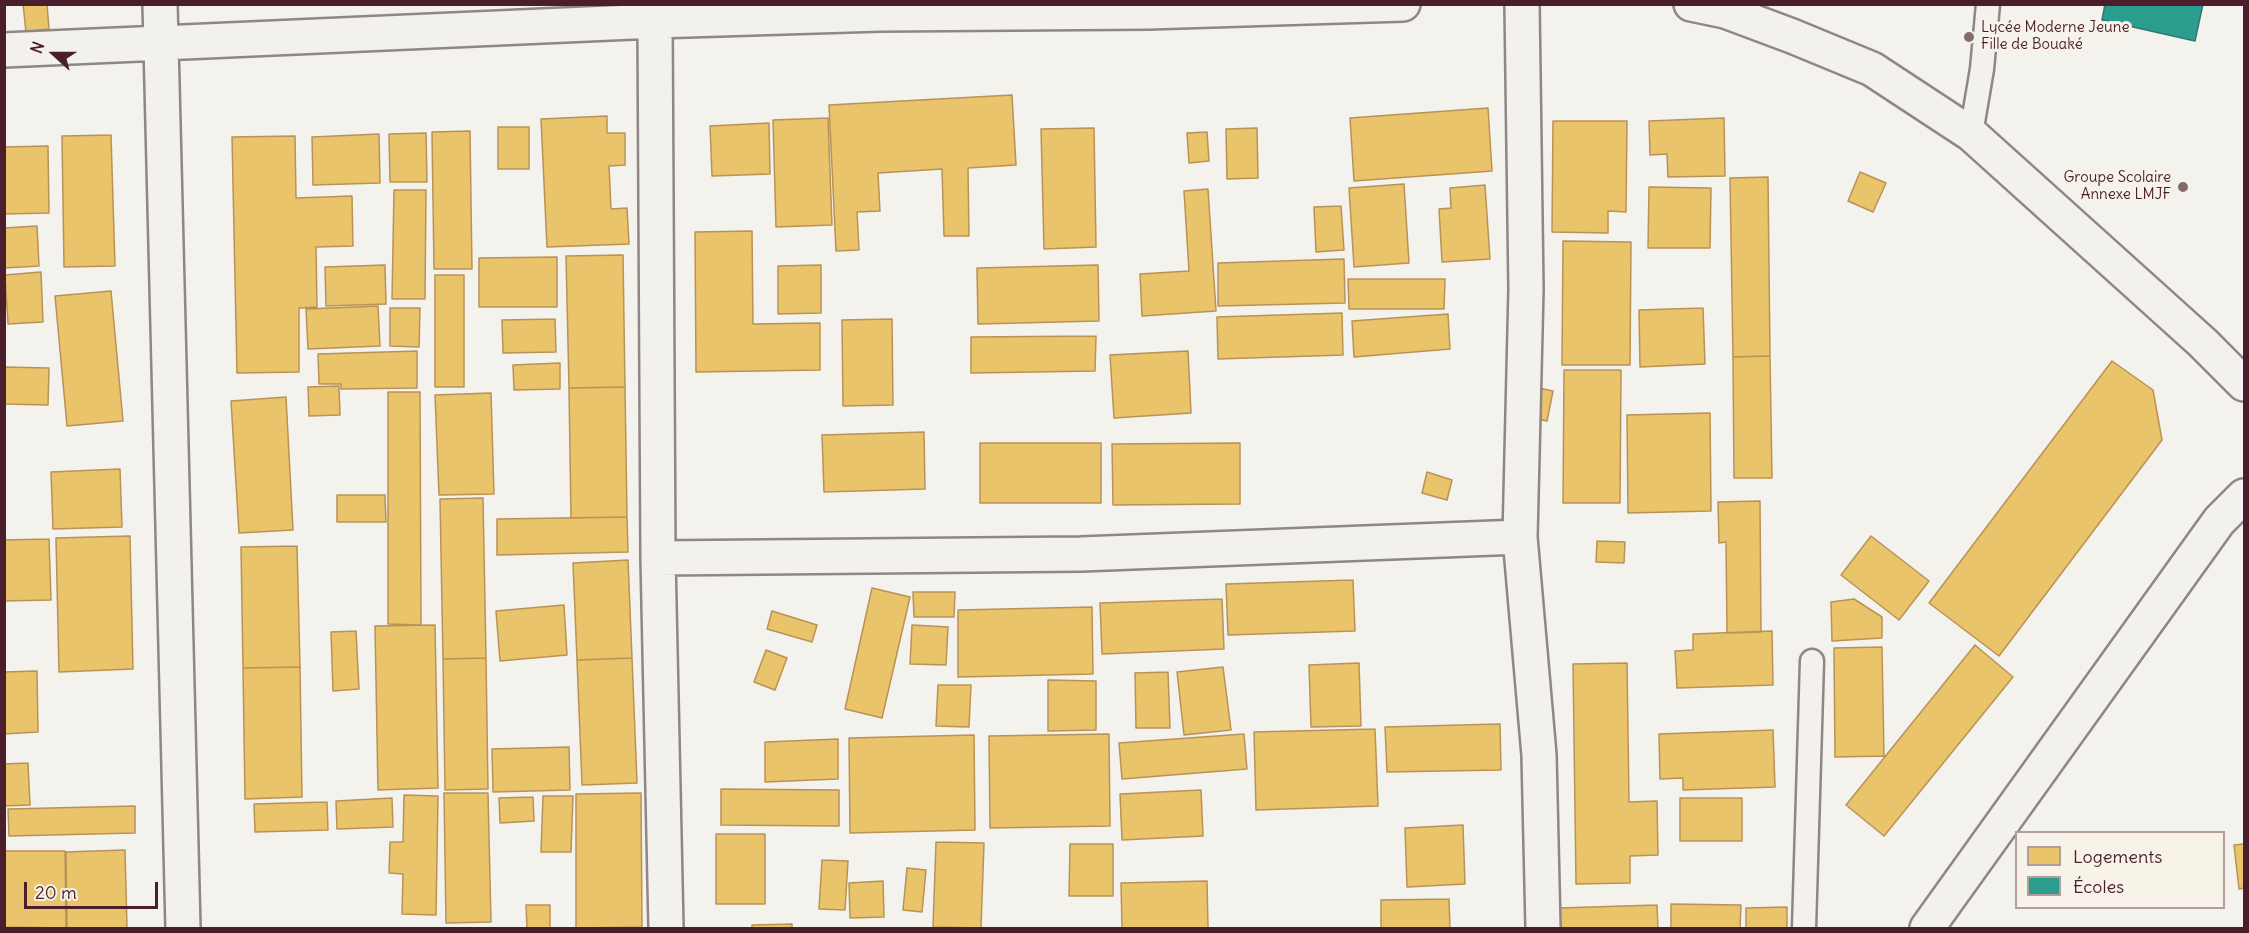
<!DOCTYPE html>
<html>
<head>
<meta charset="utf-8">
<style>
	body { margin:0 }
	#map { position:relative; width:2249px; height:933px; overflow:hidden; background:#f4f2ec; font-family:Delius,sans-serif }
	canvas { display:block }
	.frame { position:absolute; inset:0; border:6px solid #4a1f2b; pointer-events:none }
	.legend { position:absolute; left:2015px; top:831px; width:210px; height:78px; box-sizing:border-box; background:#f7f3e8; border:2px solid #b29e9c; margin:0; padding:8px 10px; list-style:none; font-size:18px; color:#4a1f2b }
	.legend li { display:flex; align-items:center; gap:12px; height:30px }
	.legend b { width:30px; border:2px solid #b29e9c }
	.north { position:absolute; left:24px; top:24px; width:60px; height:60px; -webkit-text-stroke:4px #f7f3e8; paint-order:stroke; rotate:291deg; font-size:16px; font-weight:700; line-height:24px; text-align:center; color:#4a1f2b }
	.north::after { content:''; display:block; margin:auto; width:21px; height:27px; background:#4a1f2b; clip-path:polygon(50% 0,100% 100%,50% 72%,0 100%) }
	.scale { position:absolute; left:24px; top:882px; width:134px; height:27px; box-sizing:border-box; border:3px solid #4a1f2b; border-top:0; padding-left:8px; font-size:18px; line-height:21px; white-space:nowrap; color:#4a1f2b; -webkit-text-stroke:4px #f7f3e8; paint-order:stroke }
</style>
</head>
<body>
<div id="map">
<canvas width="2249" height="933"></canvas>
<div class="frame"></div>
<ul class="legend">
<li><b style="height:16px;background:#e9c46a"></b>Logements</li>
<li><b style="height:16px;background:#2a9d8f"></b>Écoles</li>
</ul>
<div class="north">N</div>
<div class="scale">20 m</div>
</div>
<script>
const c = document.querySelector('canvas').getContext('2d');
c.lineJoin = 'round';
function paint(path, color) {
  c.fillStyle = color;
  c.fill(path, 'evenodd');
}
function shape(rows) {
  const path = new Path2D();
  for (const r of rows) {
    path.moveTo(r[0], r[1]);
    for (let i = 2; i < r.length; i += 2) path.lineTo(r[i], r[i + 1]);
  }
  return path;
}
function trace(path, color, width, dash) {
  c.strokeStyle = color;
  c.lineWidth = width;
  c.lineCap = dash ? 'butt' : 'round';
  c.setLineDash(dash || []);
  c.stroke(path);
}
function write(font, color, halo, rows, align = 'center') {
  c.font = font + ' Delius,sans-serif';
  c.lineWidth = 6;
  c.setLineDash([]);
  c.textBaseline = 'middle';
  c.strokeStyle = halo;
  c.fillStyle = color;
  for (const [text, x, y, turn = 0] of rows) {
    c.save();
    c.translate(x, y);
    c.rotate((+turn || 0) * Math.PI / 180);
    c.textAlign = isNaN(turn) ? turn : align;
    if (halo) c.strokeText(text, 0, 0);
    c.fillText(text, 0, 0);
    c.restore();
  }
}
const homes = shape([
	[23,4,47,4,49,29,26,32,23,4],
	[1012,95,1016,165,968,168,969,236,944,236,942,169,878,173,880,211,857,212,859,250,836,251,829,105,1012,95],
	[1488,108,1492,171,1354,181,1350,118,1488,108],
	[607,116,607,133,625,133,625,165,609,166,611,209,627,208,629,244,547,247,541,119,607,116],
	[828,118,832,225,776,227,773,120,828,118],
	[1724,118,1725,176,1668,177,1667,154,1650,155,1649,121,1724,118],
	[1553,121,1627,121,1626,212,1608,211,1608,233,1552,232,1553,121],
	[769,123,770,174,712,176,710,126,769,123],
	[498,127,529,127,529,169,498,169,498,127],
	[1094,128,1096,247,1044,249,1041,129,1094,128],
	[1257,128,1258,178,1227,179,1226,129,1257,128],
	[470,131,472,269,434,269,432,132,470,131],
	[1207,132,1209,161,1189,163,1187,133,1207,132],
	[426,133,427,182,390,182,389,134,426,133],
	[379,134,380,183,313,185,312,137,379,134],
	[111,135,115,266,64,267,62,136,111,135],
	[295,136,296,198,352,196,353,246,316,247,317,307,299,308,299,372,237,373,232,137,295,136],
	[48,146,49,213,4,214,4,147,48,146],
	[1860,172,1886,183,1873,212,1848,201,1860,172],
	[1768,177,1770,356,1733,357,1730,178,1768,177],
	[1404,184,1409,263,1354,267,1349,188,1404,184],
	[1485,185,1490,259,1442,262,1439,209,1451,208,1450,188,1485,185],
	[1649,187,1711,188,1710,248,1648,248,1649,187],
	[1208,189,1216,311,1142,316,1140,274,1189,271,1184,191,1208,189],
	[394,190,426,190,425,299,392,299,394,190],
	[1341,206,1344,250,1316,252,1314,207,1341,206],
	[37,226,39,266,4,268,4,228,37,226],
	[752,231,753,324,820,323,820,370,696,372,695,232,752,231],
	[1563,241,1631,242,1630,365,1562,365,1563,241],
	[623,255,625,387,569,388,566,256,623,255],
	[557,257,557,307,479,307,479,258,557,257],
	[1344,259,1345,303,1218,306,1218,263,1344,259],
	[385,265,386,304,326,306,325,267,385,265],
	[821,265,821,313,778,314,778,266,821,265],
	[1098,265,1099,321,978,324,977,268,1098,265],
	[41,272,43,322,8,324,5,275,41,272],
	[435,275,464,275,464,387,435,387,435,275],
	[1348,279,1445,279,1444,309,1349,309,1348,279],
	[111,291,123,421,67,426,55,296,111,291],
	[378,306,380,346,308,349,306,309,378,306],
	[390,308,420,308,419,347,390,346,390,308],
	[1703,308,1705,364,1640,367,1639,310,1703,308],
	[1342,313,1343,355,1218,359,1217,317,1342,313],
	[1448,314,1450,349,1354,357,1352,321,1448,314],
	[555,319,556,352,503,353,502,320,555,319],
	[892,319,893,405,843,406,842,320,892,319],
	[1096,336,1095,371,971,373,971,337,1096,336],
	[417,351,417,388,341,389,341,384,319,384,318,354,417,351],
	[1188,351,1191,413,1114,418,1110,355,1188,351],
	[1770,356,1772,478,1734,478,1733,357,1770,356],
	[2112,361,2153,390,2162,440,1999,656,1929,603,2112,361],
	[560,363,560,389,514,390,513,365,560,363],
	[4,367,49,368,48,405,4,404,4,367],
	[1564,370,1621,370,1620,503,1563,503,1564,370],
	[339,386,340,415,309,416,308,387,339,386],
	[625,387,627,517,571,518,569,388,625,387],
	[1534,387,1553,391,1547,421,1528,417,1534,387],
	[388,392,420,392,421,625,388,624,388,392],
	[491,393,494,494,439,495,435,395,491,393],
	[286,397,293,530,239,533,231,401,286,397],
	[1710,413,1711,511,1628,513,1627,415,1710,413],
	[924,432,925,489,824,492,822,435,924,432],
	[980,443,1101,443,1101,503,980,503,980,443],
	[1240,443,1240,504,1113,505,1112,444,1240,443],
	[120,469,122,527,53,529,51,472,120,469],
	[1427,472,1452,480,1447,500,1422,493,1427,472],
	[337,495,385,495,386,522,337,522,337,495],
	[483,498,486,658,443,659,440,499,483,498],
	[1760,501,1761,632,1727,633,1726,542,1719,543,1718,502,1760,501],
	[627,517,628,552,497,555,497,519,627,517],
	[130,536,133,669,59,672,56,538,130,536],
	[1871,536,1929,581,1899,620,1841,575,1871,536],
	[49,539,51,600,4,601,4,540,49,539],
	[1597,541,1625,542,1624,563,1596,562,1597,541],
	[297,546,300,667,243,668,241,547,297,546],
	[628,560,632,658,577,660,573,563,628,560],
	[1353,580,1355,631,1228,635,1226,584,1353,580],
	[872,588,910,597,882,718,845,709,872,588],
	[913,592,955,592,954,617,914,617,913,592],
	[1222,599,1224,649,1102,654,1100,603,1222,599],
	[1854,599,1882,617,1882,638,1832,641,1831,602,1854,599],
	[564,605,567,655,500,661,496,611,564,605],
	[1092,607,1093,674,958,677,958,610,1092,607],
	[772,611,817,625,812,642,767,629,772,611],
	[435,625,438,788,378,790,375,626,435,625],
	[912,625,948,627,946,665,910,664,912,625],
	[356,631,359,689,333,691,331,632,356,631],
	[1772,631,1773,685,1677,688,1675,651,1693,650,1693,634,1772,631],
	[1975,645,2013,677,1884,836,1846,805,1975,645],
	[1882,647,1884,756,1835,757,1834,648,1882,647],
	[766,650,787,658,775,690,754,682,766,650],
	[486,658,488,789,445,790,443,659,486,658],
	[632,658,637,783,582,785,577,660,632,658],
	[1359,663,1361,726,1311,727,1309,665,1359,663],
	[1627,663,1629,802,1657,801,1658,855,1630,856,1630,883,1576,884,1573,664,1627,663],
	[300,667,302,797,245,799,243,668,300,667],
	[1223,667,1231,730,1184,735,1177,672,1223,667],
	[37,671,38,732,4,734,4,672,37,671],
	[1168,672,1170,728,1136,728,1135,673,1168,672],
	[1048,680,1096,681,1096,730,1048,731,1048,680],
	[938,685,971,685,969,727,936,726,938,685],
	[1500,724,1501,770,1387,772,1385,727,1500,724],
	[1375,729,1378,806,1256,810,1254,732,1375,729],
	[1773,730,1775,787,1683,790,1683,778,1660,779,1659,734,1773,730],
	[1109,734,1110,826,990,828,989,736,1109,734],
	[1244,734,1247,769,1122,779,1119,743,1244,734],
	[974,735,975,830,850,833,849,738,974,735],
	[838,739,838,779,765,782,765,742,838,739],
	[569,747,570,790,493,792,492,749,569,747],
	[28,763,30,805,4,806,4,764,28,763],
	[721,789,839,790,839,826,721,825,721,789],
	[1201,790,1203,836,1122,840,1120,794,1201,790],
	[444,793,488,793,491,922,446,923,444,793],
	[641,793,642,927,576,928,576,794,641,793],
	[404,795,438,796,436,915,402,914,403,874,389,873,390,842,403,842,404,795],
	[543,796,573,796,571,852,541,852,543,796],
	[533,797,534,821,500,823,499,798,533,797],
	[392,798,393,827,337,829,336,801,392,798],
	[1680,798,1742,798,1742,841,1680,841,1680,798],
	[327,802,328,830,255,832,254,804,327,802],
	[135,806,135,833,9,836,8,809,135,806],
	[1463,825,1465,884,1407,887,1405,828,1463,825],
	[716,834,765,834,765,904,716,904,716,834],
	[936,842,984,843,981,928,933,927,936,842],
	[1070,844,1113,844,1113,896,1069,896,1070,844],
	[2244,844,2244,888,2239,889,2234,845,2244,844],
	[125,850,127,928,67,928,66,852,125,850],
	[4,851,65,851,66,928,4,927,4,851],
	[822,860,848,861,845,910,819,909,822,860],
	[907,868,926,870,922,912,903,910,907,868],
	[883,881,884,917,850,918,849,883,883,881],
	[1207,881,1208,928,1122,928,1121,883,1207,881],
	[1449,899,1450,928,1381,928,1381,900,1449,899],
	[1671,904,1741,905,1740,928,1671,928,1671,904],
	[526,905,550,905,550,928,527,928,526,905],
	[1657,905,1658,928,1560,928,1559,908,1657,905],
	[1787,907,1787,928,1746,928,1746,908,1787,907],
	[792,924,792,928,752,928,752,925,792,924]
]);
paint(homes, '#e9c46a');
trace(homes, '#b99257', 1.5);
const schools = shape([
	[2105,4,2203,4,2195,41,2102,20,2105,4]
]);
paint(schools, '#2a9d8f');
trace(schools, '#347771', 1.5);
const service = shape([
	[1971,134,1982,69,1988,4],
	[1804,928,1812,661]
]);
const minor = shape([
	[160,4,183,928],
	[1522,4,1526,289,1520,537,1539,755,1543,928],
	[1691,4,1725,11,1792,36,1872,69,1971,134,2203,343,2244,384],
	[655,21,658,558,666,928],
	[4,50,655,21,880,14,1148,12,1403,4],
	[658,558,1081,554,1520,537]
]);
const primary = shape([
	[1927,928,2219,521,2244,496]
]);
trace(service, '#8f8685', 27);
trace(minor, '#8f8685', 38);
trace(primary, '#8f8685', 38);
trace(service, '#f2f1ed', 22);
trace(minor, '#f2f1ed', 33);
trace(primary, '#f2f1ed', 33);
for (const [x, y, r, color] of [
	[1969,37,6,"#86696f"],
	[2183,187,6,"#86696f"]
]) {
  const dot = new Path2D();
  dot.arc(x, y, r, 0, 2 * Math.PI);
  c.fillStyle = color;
  c.fill(dot);
  trace(dot, '#f7f3e8', 2);
}
write('15px', '#4a1f2b', '#f7f3e8', [
	["Lycée Moderne Jeune",1981,28],
	["Fille de Bouaké",1981,45],
	["Groupe Scolaire",2171,178,"right"],
	["Annexe LMJF",2171,195,"right"]
], 'left');
</script>
</body>
</html>
